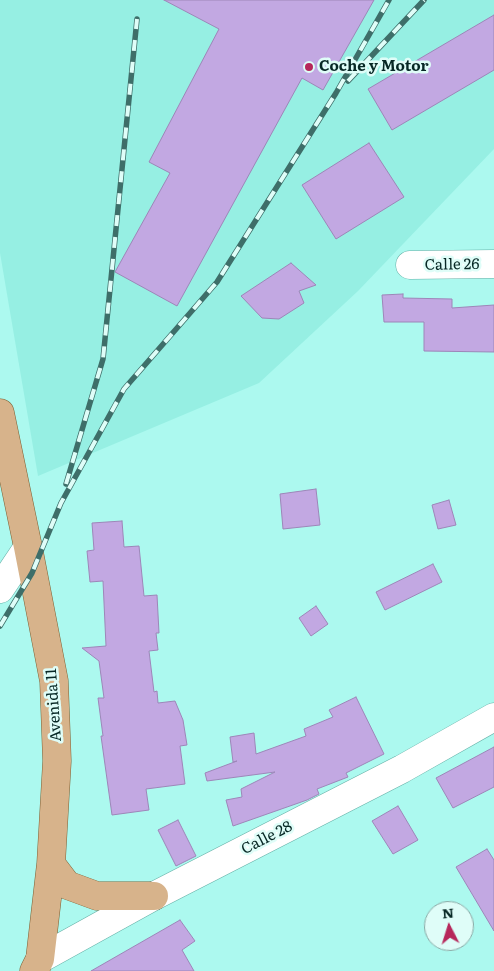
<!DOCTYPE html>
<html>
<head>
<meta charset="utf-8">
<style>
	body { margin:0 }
	#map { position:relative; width:494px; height:971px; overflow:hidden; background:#acf9ef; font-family:Literata,serif }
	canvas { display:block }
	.north { position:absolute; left:424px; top:901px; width:50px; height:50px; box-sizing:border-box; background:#dffdf8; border:1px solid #89a8a4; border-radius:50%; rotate:355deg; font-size:14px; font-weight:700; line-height:20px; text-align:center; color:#072825 }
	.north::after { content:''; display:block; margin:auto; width:18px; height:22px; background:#b6285b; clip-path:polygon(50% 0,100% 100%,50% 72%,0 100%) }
</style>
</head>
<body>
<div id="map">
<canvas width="494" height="971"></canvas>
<div class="north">N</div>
</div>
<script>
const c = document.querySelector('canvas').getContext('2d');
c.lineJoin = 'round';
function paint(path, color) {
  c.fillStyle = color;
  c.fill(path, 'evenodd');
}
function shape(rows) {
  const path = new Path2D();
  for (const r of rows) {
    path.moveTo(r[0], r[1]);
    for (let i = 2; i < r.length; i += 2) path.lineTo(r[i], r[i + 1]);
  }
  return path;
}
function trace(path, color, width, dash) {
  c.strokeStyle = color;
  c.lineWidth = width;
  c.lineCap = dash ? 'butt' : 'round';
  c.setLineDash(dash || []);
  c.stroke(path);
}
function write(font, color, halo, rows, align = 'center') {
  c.font = font + ' Literata,serif';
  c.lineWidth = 5;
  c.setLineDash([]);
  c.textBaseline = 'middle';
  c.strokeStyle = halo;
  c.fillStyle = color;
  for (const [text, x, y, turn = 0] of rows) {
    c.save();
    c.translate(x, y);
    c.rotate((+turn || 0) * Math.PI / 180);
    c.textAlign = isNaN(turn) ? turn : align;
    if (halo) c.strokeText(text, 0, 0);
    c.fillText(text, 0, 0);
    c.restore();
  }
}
paint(shape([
	[0,0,494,0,494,149,358,291,259,383,38,476,0,253]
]), '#96efe3');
const building = shape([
	[164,0,374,0,323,90,302,78,177,306,115,272,170,173,149,162,219,29,164,0],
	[494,15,494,70,392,130,368,89,494,15],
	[369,143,404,197,336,239,302,185,369,143],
	[291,263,316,285,299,291,304,303,279,319,262,318,241,296,291,263],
	[403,294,403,298,452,299,452,308,494,305,494,352,424,351,424,322,384,322,382,295,403,294],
	[316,489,320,525,283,529,280,494,316,489],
	[449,500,456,525,438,529,432,505,449,500],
	[122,521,124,547,139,546,144,596,157,595,159,633,156,633,158,650,149,651,154,692,157,691,158,703,175,701,183,720,187,745,180,746,185,784,146,789,149,810,112,815,101,736,103,736,98,698,104,698,99,661,82,648,106,646,103,581,90,582,87,551,94,550,92,523,122,521],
	[433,564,442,582,385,610,376,592,433,564],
	[316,606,328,624,311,636,299,618,316,606],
	[356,697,384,754,346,773,348,777,317,789,319,794,307,800,233,826,226,800,242,797,241,789,275,772,207,781,205,773,237,761,233,762,230,737,254,733,256,754,306,736,304,729,333,717,329,710,356,697],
	[494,747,494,787,453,808,436,778,494,747],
	[398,806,418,840,393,854,372,821,398,806],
	[178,820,196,856,176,866,158,830,178,820],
	[487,849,494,860,494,931,456,867,487,849],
	[180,920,195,941,182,950,194,971,91,971,180,920]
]);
paint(building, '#c2a8e2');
trace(building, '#9d86b8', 1);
const minor = shape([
	[410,265,494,264],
	[0,589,28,547],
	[40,959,154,896,402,769,494,717]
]);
const major = shape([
	[0,413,28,547,54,681,57,761,51,864,40,959,34,971],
	[51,864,67,885,97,896,154,896]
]);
trace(minor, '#64afa6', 29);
trace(major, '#7d6135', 29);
trace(minor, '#fff', 28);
trace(major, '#d7b38b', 28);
const rail = shape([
	[348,81,424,0],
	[66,484,103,359,137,19],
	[0,626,32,573,61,503,124,389,217,282,336,93,389,0]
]);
trace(rail, '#3e6e69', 5.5);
trace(rail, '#dffdf8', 4, [11]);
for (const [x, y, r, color] of [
	[309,67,5,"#b6285b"]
]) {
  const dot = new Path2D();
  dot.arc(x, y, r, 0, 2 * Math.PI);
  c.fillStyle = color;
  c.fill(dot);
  trace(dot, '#dffdf8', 2);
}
write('bold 15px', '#072825', '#dffdf8', [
	["Coche y Motor",319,67]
], 'left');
write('15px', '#072825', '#dffdf8', [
	["Calle 26",452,265,-1],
	["Avenida 11",54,705,-94],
	["Calle 28",267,838,-27]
]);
</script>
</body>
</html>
